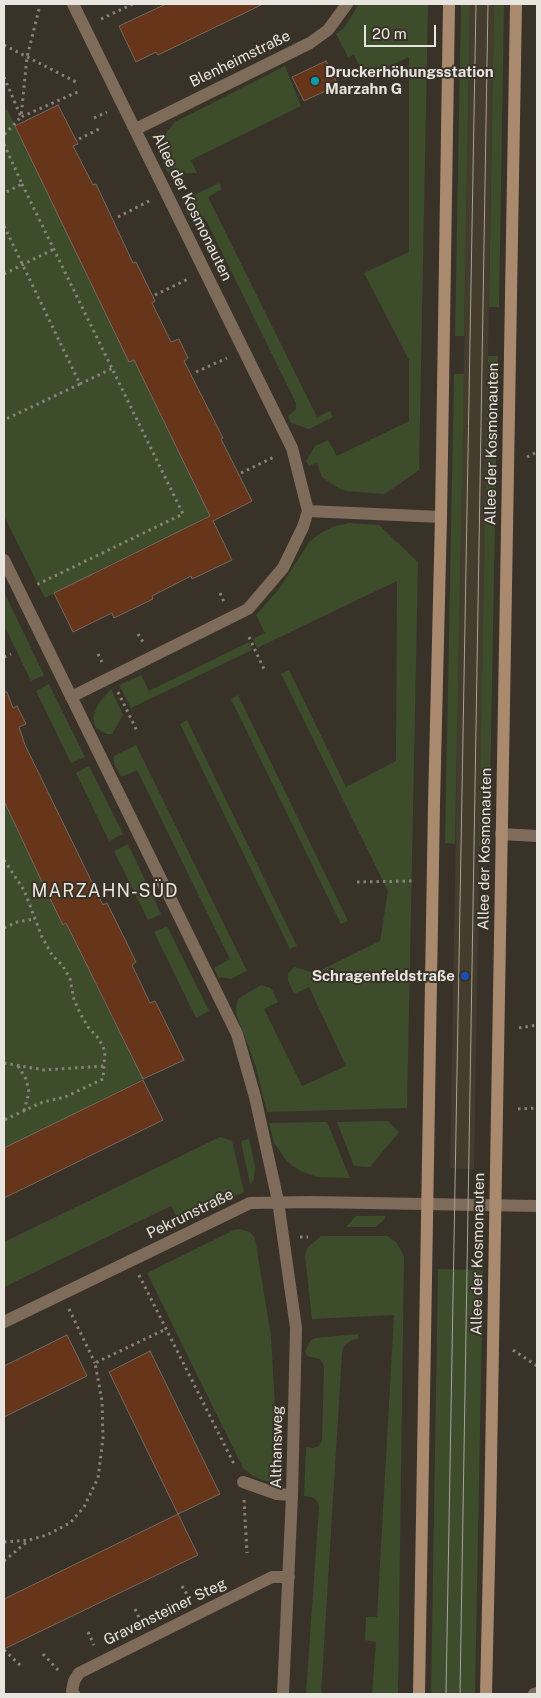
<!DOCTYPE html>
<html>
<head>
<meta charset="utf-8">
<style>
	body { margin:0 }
	#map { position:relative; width:541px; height:1698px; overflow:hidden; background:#383229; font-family:"Public Sans",sans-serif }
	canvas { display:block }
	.frame { position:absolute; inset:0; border:5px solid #e8e5df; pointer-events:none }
	.scale { position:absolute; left:364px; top:25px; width:72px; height:22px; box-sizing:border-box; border:2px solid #e8e5df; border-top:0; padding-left:6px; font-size:15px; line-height:18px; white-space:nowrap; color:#e8e5df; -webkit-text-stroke:4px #383229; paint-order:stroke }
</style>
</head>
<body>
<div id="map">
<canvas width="541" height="1698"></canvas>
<div class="frame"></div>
<div class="scale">20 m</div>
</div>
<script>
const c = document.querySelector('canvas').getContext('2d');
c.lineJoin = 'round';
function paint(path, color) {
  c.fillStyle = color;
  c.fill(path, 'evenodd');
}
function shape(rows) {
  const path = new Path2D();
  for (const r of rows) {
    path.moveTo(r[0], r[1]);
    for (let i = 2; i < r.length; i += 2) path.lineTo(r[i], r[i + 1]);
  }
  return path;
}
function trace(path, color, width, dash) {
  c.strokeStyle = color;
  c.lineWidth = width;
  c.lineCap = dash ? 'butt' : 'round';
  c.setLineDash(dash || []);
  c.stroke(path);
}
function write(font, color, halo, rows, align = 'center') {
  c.font = font + ' "Public Sans",sans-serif';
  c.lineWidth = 4;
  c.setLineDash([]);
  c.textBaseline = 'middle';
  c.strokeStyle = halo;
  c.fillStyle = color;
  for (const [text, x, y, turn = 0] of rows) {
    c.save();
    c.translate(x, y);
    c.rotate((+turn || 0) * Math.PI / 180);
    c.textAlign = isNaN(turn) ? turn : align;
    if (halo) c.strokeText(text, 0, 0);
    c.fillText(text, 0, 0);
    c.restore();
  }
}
paint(shape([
	[470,4,494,4,474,1169,450,1168]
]), '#443c2c');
paint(shape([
	[359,4,428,4,419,470,385,494,346,491,338,488,322,477,317,463,309,466,306,461,315,446,328,440,337,456,409,421,409,360,364,273,409,252,409,57,365,77,354,55,348,57,336,34,344,28],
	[461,4,470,4,464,336,455,336],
	[494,4,504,4,499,307,489,307],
	[285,66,301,106,191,160,197,173,169,174,164,166,160,151,163,140,168,130,175,122],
	[7,109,111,324,134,360,210,515,189,526,191,530,172,539,170,535,93,573,94,577,72,584,45,598,4,516,4,111],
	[219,183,222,189,208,197,317,417,330,411,333,417,309,429,291,423,288,416,296,409,296,403,206,220,201,215,194,214,188,216,186,212,194,195],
	[488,356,498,356,489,846,479,846],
	[454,374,464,374,455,844,445,843],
	[349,523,379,525,418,562,407,1108,267,1112,256,1067,236,1013,237,1002,239,998,261,985,271,988,278,1002,264,1009,302,1086,346,1066,309,987,294,994,288,981,288,974,294,967,315,973,380,941,388,891,281,674,289,670,346,787,396,761,397,581,257,648,253,639,265,633,256,615,279,589,310,541,318,535,332,527],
	[4,592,44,675,31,681,4,625],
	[249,642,252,650,131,708,119,685,141,675,149,691],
	[49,684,85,757,71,763,36,691],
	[111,689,123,715,112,734,107,734,98,729,95,726,93,718,98,704],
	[238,695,348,921,341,924,231,699],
	[187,720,297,946,290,949,180,724],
	[136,745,247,971,231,979,218,977,214,968,230,959,137,770,121,777,114,763,114,756],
	[89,766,123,834,109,841,76,773],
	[4,801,7,808,11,807,20,825,16,828,64,924,66,923,86,964,90,962,99,980,95,983,114,1022,118,1020,125,1041,143,1079,25,1138,8,1150,6,1147,4,1148],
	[128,844,161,914,148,920,114,851],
	[167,926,209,1011,196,1018,154,932],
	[388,1121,399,1132,370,1167,354,1166,337,1122],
	[327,1122,350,1178,317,1177,301,1171,294,1167,287,1161,274,1143,269,1123],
	[220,1137,232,1141,244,1192,180,1223,171,1206,4,1287,4,1242],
	[249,1139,255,1167,254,1179,251,1184,250,1184,241,1141],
	[356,1216,385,1216,384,1220,376,1227,346,1227],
	[240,1229,250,1232,255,1238,271,1336,275,1407,272,1483,262,1480,253,1476,243,1468,147,1273,234,1230],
	[321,1236,387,1236,396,1242,404,1256,398,1694,372,1694,376,1642,365,1640,366,1617,377,1617,394,1315,312,1319,305,1255,307,1248],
	[438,1269,483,1270,475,1694,431,1694],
	[358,1334,358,1339,352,1340,346,1344,343,1348,342,1353,321,1694,306,1694,319,1506,317,1501,312,1497,304,1496,306,1447,313,1448,319,1446,322,1441,324,1366,320,1359,307,1356,305,1351,311,1340,316,1338]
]), '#3d4d2b');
const building = shape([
	[166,4,263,4,158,55,156,52,136,62,119,26,166,4],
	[326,61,338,85,304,101,292,77,326,61],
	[58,105,78,144,73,146,93,185,96,184,133,263,136,262,155,301,152,303,171,342,179,339,188,358,184,361,223,438,221,439,252,501,213,521,232,560,192,579,191,576,152,596,153,599,114,618,112,613,73,632,54,593,210,516,134,360,129,362,15,126,58,105],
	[4,692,7,692,13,708,17,706,26,724,19,727,25,745,103,905,107,903,136,962,132,965,150,1003,155,1001,184,1060,143,1079,66,923,63,925,44,886,4,801,4,692],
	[143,1080,163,1120,4,1198,4,1148,143,1080],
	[67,1335,87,1376,4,1417,4,1366,67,1335],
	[150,1351,220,1494,178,1514,109,1372,150,1351],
	[178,1514,198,1555,4,1649,4,1599,178,1514]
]);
paint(building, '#673519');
trace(building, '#756962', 1);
trace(shape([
	[39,9,27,57,21,117,80,91],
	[101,19,133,4],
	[4,45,76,82],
	[4,77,21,117,4,135],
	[94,118,107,112],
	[79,139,99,129],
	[4,144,22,184,4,193],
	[22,184,183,514,36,585],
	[118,217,151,200],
	[4,226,80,384,4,420],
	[4,274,54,249],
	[155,295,188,279],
	[196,372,227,358],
	[80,384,113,368],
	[527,457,537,452],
	[241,473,276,456],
	[220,593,224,602],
	[138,634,143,642],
	[249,637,264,669],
	[98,654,102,662],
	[4,657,11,654],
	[118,692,137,731],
	[4,860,24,890,42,937,52,955,63,966,70,979,74,1000,80,1013,88,1027,99,1039,105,1051,103,1079,65,1097,43,1102,4,1120],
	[357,882,414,881],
	[4,928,17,922,34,919],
	[519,1028,537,1025],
	[4,1063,44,1070,104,1066],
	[18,1066,26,1079,29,1092,24,1111],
	[518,1109,537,1108],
	[300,1237,308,1237],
	[139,1275,235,1466],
	[69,1309,95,1363],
	[513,1350,537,1366],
	[244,1500,247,1553],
	[4,1542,29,1540,47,1535,70,1523,84,1507,98,1478,103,1438,102,1401,95,1363,166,1329],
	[4,1561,28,1541],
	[182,1586,189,1598],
	[135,1609,141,1622],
	[88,1632,94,1645],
	[4,1650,21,1666],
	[43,1654,59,1671]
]), '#868179', 3, [2.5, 4]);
trace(shape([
	[243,1482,277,1494,292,1495]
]), '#7f6b5a', 12);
trace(shape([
	[136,129,310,43,328,30,347,4],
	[308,511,441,517],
	[4,560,237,1034,255,1097,278,1201,296,1328,292,1495,283,1694],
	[71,697,248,609,283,568,303,527,308,511,292,448,73,4],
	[501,834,537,836],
	[4,1322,250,1203,311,1202,537,1206],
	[74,1694,72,1691,74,1681,79,1673,272,1577,289,1577],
	[534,1694,537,1693]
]), '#7f6b5a', 12);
trace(shape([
	[419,1694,434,804,441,517,449,4],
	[486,1694,490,1520,516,4]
]), '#aa8a6e', 12);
trace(shape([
	[446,1694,476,4],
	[460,1694,488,4]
]), '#a6a29b', 1);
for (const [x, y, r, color] of [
	[315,81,5,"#0f9aa8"],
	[465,976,5,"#1a4fb4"]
]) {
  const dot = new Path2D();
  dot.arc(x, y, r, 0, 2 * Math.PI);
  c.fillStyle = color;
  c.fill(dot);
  trace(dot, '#383229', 2);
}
write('15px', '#e8e5df', '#383229', [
	["Blenheimstraße",240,59,-26],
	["Allee der Kosmonauten",192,207,64],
	["Allee der Kosmonauten",492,444,-89],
	["Allee der Kosmonauten",485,849,-89],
	["Pekrunstraße",190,1214,-26],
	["Allee der Kosmonauten",478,1254,-89],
	["Althansweg",277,1447,-89],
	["Gravensteiner Steg",165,1612,-26]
]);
write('bold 15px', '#e8e5df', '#383229', [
	["Druckerhöhungsstation",325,72],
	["Marzahn G",325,89],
	["Schragenfeldstraße",455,976,"right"]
], 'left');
c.letterSpacing = '1px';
write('18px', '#e8e5df', '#383229', [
	["MARZAHN-SÜD",105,891]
]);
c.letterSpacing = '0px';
</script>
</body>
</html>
